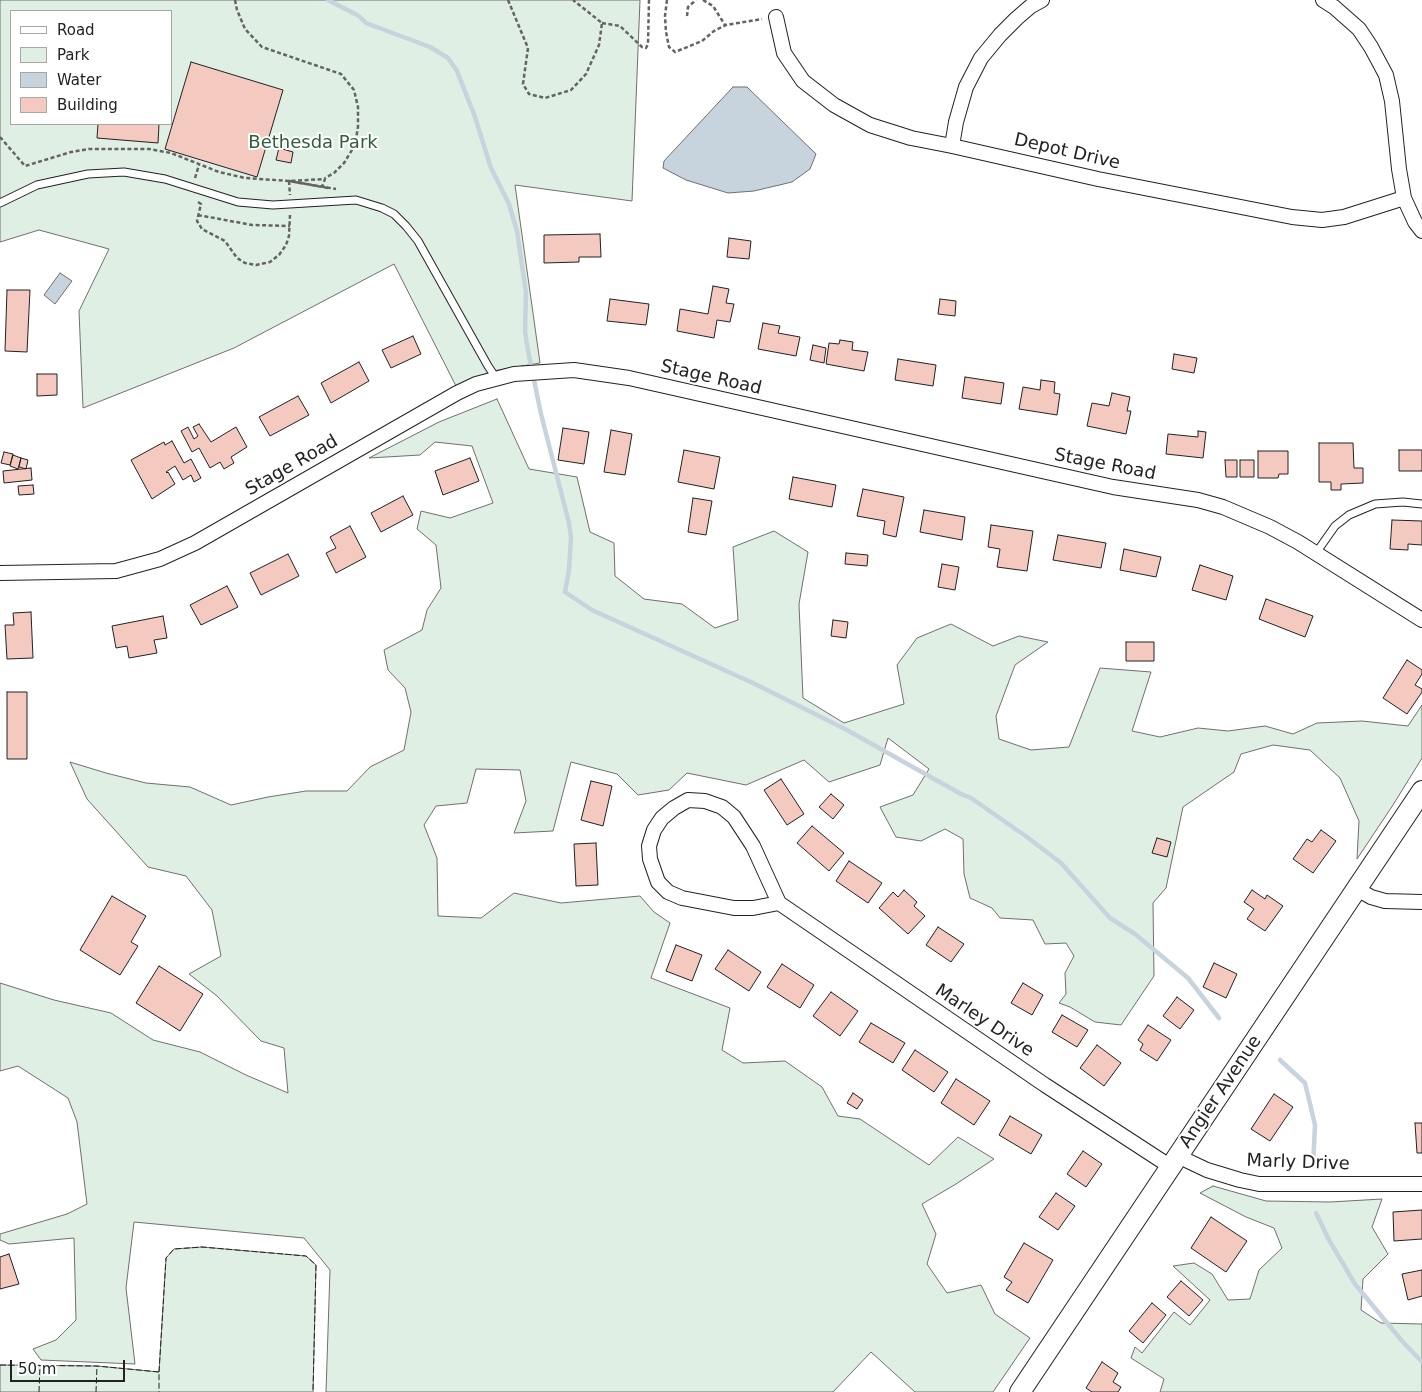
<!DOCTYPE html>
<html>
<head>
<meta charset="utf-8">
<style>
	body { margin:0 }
	#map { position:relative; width:1422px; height:1392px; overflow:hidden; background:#fff; font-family:"DejaVu Sans",sans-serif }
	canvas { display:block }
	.legend { position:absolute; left:10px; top:10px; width:162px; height:115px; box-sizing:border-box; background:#fff; border:1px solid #a7a7a7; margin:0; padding:6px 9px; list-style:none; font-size:15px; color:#222 }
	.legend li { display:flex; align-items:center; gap:10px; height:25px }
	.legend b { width:25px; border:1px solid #a7a7a7 }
	.scale { position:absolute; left:10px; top:1360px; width:115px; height:22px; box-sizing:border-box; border:2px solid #222; border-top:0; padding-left:6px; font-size:15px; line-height:18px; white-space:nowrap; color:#222; -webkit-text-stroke:4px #fff; paint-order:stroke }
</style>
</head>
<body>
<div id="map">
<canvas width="1422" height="1392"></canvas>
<ul class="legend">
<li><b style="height:6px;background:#fff"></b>Road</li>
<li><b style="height:14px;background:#e0efe3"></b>Park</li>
<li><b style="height:14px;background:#c7d3dd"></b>Water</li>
<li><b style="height:14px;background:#f3c9c0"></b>Building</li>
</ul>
<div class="scale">50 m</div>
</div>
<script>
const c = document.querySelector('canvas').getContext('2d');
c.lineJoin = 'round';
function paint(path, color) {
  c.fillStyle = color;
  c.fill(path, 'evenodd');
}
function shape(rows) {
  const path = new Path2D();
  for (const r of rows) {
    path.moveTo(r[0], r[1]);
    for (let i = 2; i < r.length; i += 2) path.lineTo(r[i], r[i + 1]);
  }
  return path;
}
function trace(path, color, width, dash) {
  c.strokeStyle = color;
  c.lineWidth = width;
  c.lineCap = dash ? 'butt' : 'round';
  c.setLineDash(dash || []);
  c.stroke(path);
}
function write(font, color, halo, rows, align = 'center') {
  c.font = font + ' "DejaVu Sans",sans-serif';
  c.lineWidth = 4;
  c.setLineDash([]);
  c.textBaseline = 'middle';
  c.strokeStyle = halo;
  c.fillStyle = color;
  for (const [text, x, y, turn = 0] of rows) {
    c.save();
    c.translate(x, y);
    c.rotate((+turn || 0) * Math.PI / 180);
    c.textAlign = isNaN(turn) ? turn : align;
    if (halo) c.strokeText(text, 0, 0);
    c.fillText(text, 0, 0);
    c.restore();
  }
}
const green = shape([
	[0,0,640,0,632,201,515,185,540,363,493,371,456,386,394,264,234,348,83,408,79,311,109,249,39,230,0,242,0,0],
	[11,11,171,11,171,124,11,124,11,11],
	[497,399,529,469,577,477,590,532,614,543,615,576,644,599,682,604,715,628,738,620,733,547,774,531,808,552,799,604,803,698,844,723,904,704,897,665,917,638,951,624,993,646,1019,636,1048,642,1015,665,996,716,999,739,1031,750,1069,747,1100,668,1151,672,1132,731,1160,737,1198,728,1228,731,1265,726,1293,734,1317,723,1362,721,1408,726,1422,705,1422,758,1393,805,1357,859,1359,821,1340,778,1310,750,1273,745,1241,754,1234,772,1183,807,1166,888,1153,903,1154,976,1121,1025,1095,1022,1070,1007,1059,1003,1066,994,1065,973,1074,956,1066,943,1045,944,1033,920,1000,918,992,908,970,898,964,874,963,839,945,829,921,841,896,837,880,807,913,795,929,769,888,738,880,765,829,782,804,760,746,785,687,773,669,790,638,795,617,774,571,762,553,831,514,833,526,801,520,770,476,769,467,803,436,806,424,825,437,858,438,916,481,918,514,893,561,903,640,896,654,912,670,923,651,978,730,1008,722,1050,743,1063,785,1061,822,1087,838,1116,860,1119,929,1165,958,1137,994,1159,956,1184,922,1204,936,1234,927,1264,947,1293,981,1285,995,1314,1030,1338,993,1392,915,1392,871,1352,833,1392,326,1392,330,1270,304,1238,134,1222,126,1288,135,1364,41,1360,33,1349,56,1340,76,1320,74,1238,9,1244,0,1240,0,1234,67,1214,87,1204,77,1122,68,1098,18,1066,0,1071,0,983,54,1000,111,1013,153,1040,200,1052,246,1075,288,1093,284,1048,261,1041,217,996,189,974,221,956,212,910,186,876,148,867,87,799,70,762,106,773,146,783,190,787,231,805,268,797,306,791,347,791,370,767,404,750,411,712,405,688,388,670,384,650,422,630,427,610,441,588,436,545,417,529,421,511,450,518,493,503,472,446,435,442,420,455,369,458,439,422,497,399],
	[1213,1186,1266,1201,1330,1202,1382,1199,1372,1227,1388,1254,1363,1279,1361,1310,1381,1323,1422,1324,1422,1392,1160,1392,1164,1379,1131,1358,1135,1347,1142,1353,1174,1312,1190,1325,1210,1300,1173,1266,1194,1263,1212,1274,1228,1300,1250,1299,1259,1270,1282,1248,1274,1228,1246,1217,1200,1193,1213,1186],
	[202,1247,306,1256,316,1265,313,1392,0,1392,0,1365,97,1366,159,1372,166,1258,174,1249,202,1247]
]);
paint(green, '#e0efe3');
trace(green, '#6f6f6f', 1);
const water = shape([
	[733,87,747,87,816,154,810,169,792,182,754,191,728,193,686,180,663,168,664,161,733,87],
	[60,273,72,281,55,304,44,295,60,273]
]);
paint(water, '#c7d3dd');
trace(water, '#6f6f6f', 1);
trace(shape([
	[328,0,359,16,366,23,430,47,448,58,457,71,475,117,491,168,509,204,517,231,526,293,525,331,528,351,541,414,569,523,571,537,569,570,565,592,592,610,755,684,845,729,961,794,971,798,1027,837,1061,863,1110,918,1135,934,1188,978,1219,1018],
	[1280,1060,1305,1083,1315,1125,1313,1166],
	[1316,1213,1329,1240,1355,1284,1402,1341,1422,1362]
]), '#c7d3dd', 4.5);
const building = shape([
	[191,62,283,90,257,177,165,149,191,62],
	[98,124,159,124,158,143,97,138,98,124],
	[279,148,293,152,291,163,276,160,279,148],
	[600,234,601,257,579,257,579,262,544,263,544,235,600,234],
	[729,238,751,241,749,259,727,257,729,238],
	[713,286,729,289,726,303,734,304,730,322,717,320,714,338,677,331,680,309,708,314,713,286],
	[7,290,30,290,27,352,5,351,7,290],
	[610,299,649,304,646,325,607,321,610,299],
	[940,299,956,301,955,316,938,314,940,299],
	[763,323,780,326,778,333,800,337,796,356,758,349,763,323],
	[413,336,421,354,391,368,382,350,413,336],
	[840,340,853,342,852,350,868,352,864,371,826,364,829,343,839,344,840,340],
	[813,345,826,348,824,363,810,360,813,345],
	[1174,354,1197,358,1194,373,1172,369,1174,354],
	[898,359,936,365,933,386,895,380,898,359],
	[359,362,369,381,331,403,321,383,359,362],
	[37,374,57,374,57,395,37,396,37,374],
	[965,377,1004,383,1001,404,962,398,965,377],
	[1041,380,1055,382,1054,393,1060,394,1057,415,1019,409,1023,387,1040,390,1041,380],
	[1112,393,1130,397,1127,411,1131,411,1126,434,1087,426,1092,403,1109,406,1112,393],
	[298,396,309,415,270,436,259,417,298,396],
	[199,424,211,442,236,427,247,447,231,457,234,463,224,469,220,462,210,468,199,448,192,452,181,431,188,427,194,439,198,436,193,427,199,424],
	[563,428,589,432,584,464,558,460,563,428],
	[611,430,632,434,625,475,604,472,611,430],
	[1198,431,1206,432,1203,458,1166,454,1168,434,1198,437,1198,431],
	[172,441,184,463,191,459,201,478,194,482,191,475,183,480,175,466,166,472,167,473,168,472,175,484,152,499,131,460,164,442,165,445,172,441],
	[1319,443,1353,443,1354,468,1363,468,1363,483,1341,484,1341,490,1331,490,1331,482,1319,482,1319,443],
	[684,450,720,457,714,489,678,482,684,450],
	[1399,450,1422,450,1422,471,1399,471,1399,450],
	[1258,451,1288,451,1288,474,1279,474,1278,478,1258,478,1258,451],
	[4,452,13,454,10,465,1,463,4,452],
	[13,455,21,458,18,469,10,466,13,455],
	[21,458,28,460,26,469,19,467,21,458],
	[470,458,479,481,443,495,435,471,470,458],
	[1225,460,1237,460,1237,477,1226,477,1225,460],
	[1240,460,1254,460,1254,477,1240,477,1240,460],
	[31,468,32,480,4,483,3,471,31,468],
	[793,477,836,485,832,507,789,499,793,477],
	[33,485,34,494,19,495,18,486,33,485],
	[863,489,904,497,896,537,883,534,885,521,857,516,863,489],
	[403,496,413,515,381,532,371,513,403,496],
	[693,498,712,501,706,535,688,532,693,498],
	[924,510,965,517,962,540,920,532,924,510],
	[1392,520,1422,521,1422,545,1408,544,1408,550,1390,549,1392,520],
	[991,525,1033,531,1027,571,997,567,1000,549,988,547,991,525],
	[350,526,366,557,336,573,326,553,336,548,330,537,350,526],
	[1058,535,1106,543,1101,568,1053,560,1058,535],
	[1124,549,1161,557,1156,577,1120,570,1124,549],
	[846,553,868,555,867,566,845,564,846,553],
	[288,554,299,576,261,595,250,573,288,554],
	[942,564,959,567,955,590,938,587,942,564],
	[1200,565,1233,576,1226,600,1192,590,1200,565],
	[227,586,238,607,201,625,190,605,227,586],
	[1266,599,1313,616,1305,637,1259,619,1266,599],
	[31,612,33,658,7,659,5,625,14,625,13,613,31,612],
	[163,616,167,638,154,640,157,653,129,658,127,646,116,648,112,626,163,616],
	[833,620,848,622,846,638,831,636,833,620],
	[1126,642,1154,642,1154,661,1126,661,1126,642],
	[1407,660,1422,670,1422,674,1415,685,1422,689,1422,692,1407,714,1383,698,1407,660],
	[7,692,27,692,27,759,7,759,7,692],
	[781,779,804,814,787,825,764,790,781,779],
	[591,781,612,786,603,826,581,820,591,781],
	[831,794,844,805,833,819,819,807,831,794],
	[812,826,844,853,829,871,797,843,812,826],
	[1321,830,1336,841,1313,873,1293,859,1307,839,1312,842,1321,830],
	[1157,838,1171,842,1167,857,1152,853,1157,838],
	[596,843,598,885,576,886,574,844,596,843],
	[849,861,882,883,868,903,836,881,849,861],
	[904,890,917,902,914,906,925,916,908,934,879,908,893,892,898,897,904,890],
	[1252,890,1265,899,1267,895,1283,906,1265,931,1247,919,1254,909,1244,902,1252,890],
	[112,896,146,916,131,942,138,946,120,975,80,950,112,896],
	[938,927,964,944,951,962,926,945,938,927],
	[676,945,702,955,692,981,666,971,676,945],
	[728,950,761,972,749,991,715,969,728,950],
	[1214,963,1237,974,1226,998,1203,987,1214,963],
	[782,964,814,985,800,1008,767,987,782,964],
	[159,966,203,994,180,1031,136,1003,159,966],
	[1023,983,1043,995,1032,1015,1011,1003,1023,983],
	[831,992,858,1011,840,1036,813,1016,831,992],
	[1177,997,1194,1010,1180,1029,1163,1016,1177,997],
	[1062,1015,1088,1030,1077,1047,1052,1032,1062,1015],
	[871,1023,905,1043,893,1063,859,1042,871,1023],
	[1148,1025,1171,1040,1157,1061,1140,1050,1143,1044,1138,1040,1148,1025],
	[1097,1045,1121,1063,1104,1086,1080,1068,1097,1045],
	[915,1050,948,1072,934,1092,902,1070,915,1050],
	[956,1079,990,1101,974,1125,941,1103,956,1079],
	[853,1093,863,1100,857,1109,847,1103,853,1093],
	[1274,1094,1293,1107,1270,1141,1251,1129,1274,1094],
	[1010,1116,1042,1135,1031,1154,999,1135,1010,1116],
	[1415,1123,1422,1123,1422,1153,1417,1153,1415,1123],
	[1083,1151,1102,1164,1086,1187,1067,1174,1083,1151],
	[1056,1193,1075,1206,1058,1230,1039,1217,1056,1193],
	[1422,1210,1422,1239,1394,1241,1393,1212,1422,1210],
	[1211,1217,1247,1241,1226,1272,1191,1248,1211,1217],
	[1024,1243,1053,1260,1028,1303,1006,1290,1012,1282,1004,1277,1024,1243],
	[9,1254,19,1284,0,1289,0,1257,9,1254],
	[1422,1270,1422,1296,1408,1300,1402,1274,1422,1270],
	[1181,1281,1203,1300,1189,1316,1167,1297,1181,1281],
	[1152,1303,1166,1315,1143,1343,1129,1331,1152,1303],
	[1102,1362,1118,1373,1113,1382,1121,1387,1118,1392,1092,1392,1086,1388,1102,1362]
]);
paint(building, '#f3c9c0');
trace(building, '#222', 1);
const service = shape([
	[0,203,37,185,88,174,124,172,165,179,238,202,273,205,356,200,382,208,394,214,406,226,418,241,488,366,496,378],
	[1316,553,1335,526,1349,515,1375,504,1403,502,1422,504]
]);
const minor = shape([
	[1323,0,1334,7,1359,29,1371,47,1386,75,1392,101,1399,169,1404,198,1415,222,1422,231],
	[776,17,784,53,803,81,834,105,870,125,911,138,952,146,1098,179,1292,217,1322,220,1344,217,1404,198],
	[952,146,956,122,966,87,981,58,1000,35,1017,18,1031,6,1042,0],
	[0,573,116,571,160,559,195,543,457,393,476,384,514,374,574,370,629,378,1113,487,1198,500,1223,507,1270,527,1298,542,1422,620],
	[1357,889,1371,897,1385,901,1422,902],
	[779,903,753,908,734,908,682,898,668,892,658,882,650,859,649,846,654,830,662,818,674,808,688,800,705,801,722,807,734,817,753,846,779,903,1045,1085,1171,1167],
	[1179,1154,1188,1161,1207,1170,1240,1180,1259,1184,1422,1184]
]);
const secondary = shape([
	[1020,1392,1422,791]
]);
trace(service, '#222', 9);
trace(minor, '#222', 16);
trace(secondary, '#222', 22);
trace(shape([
	[235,0,237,10,245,29,262,47,341,74,354,90,358,107,358,127,355,145,344,163,334,173,325,178],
	[508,0,528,48,523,84,529,94,545,98,571,90,586,74,599,45,602,23,573,0],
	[667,0,665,16,666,32,669,47,675,52,702,41,714,31,726,25,762,19],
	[703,0,713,6,725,25],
	[687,16,688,7,696,0],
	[602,23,620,26,642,47,646,48,648,44,649,0],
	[0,137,25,166,71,152,89,149,149,149,171,153,219,172,245,178,289,181,325,179,322,187],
	[195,178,199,165],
	[289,181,290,195],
	[328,188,289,181,336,189],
	[198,202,201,204,197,221,202,229,225,241,237,258,245,263,256,265,270,262,279,255,286,245,289,236,290,215],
	[198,215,252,225,290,226]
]), '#646464', 2.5, [4, 2.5]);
trace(service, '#fff', 7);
trace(minor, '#fff', 14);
trace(secondary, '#fff', 20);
trace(shape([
	[0,1365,97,1366,159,1372,159,1392],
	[159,1372,166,1258,174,1249,202,1247,306,1256,316,1265,313,1392],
	[39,1392,40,1365],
	[96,1392,97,1366]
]), '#222', 1, [6, 2.5]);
write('18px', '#2f5e38', '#fff', [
	["Bethesda Park",313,143]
]);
write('18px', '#222', '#fff', [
	["Depot Drive",1067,152,13],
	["Stage Road",711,378,13],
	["Stage Road",1105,465,11],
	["Stage Road",292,466,-30],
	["Marley Drive",984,1021,34],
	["Angier Avenue",1221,1092,-56],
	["Marly Drive",1298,1163,2]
]);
</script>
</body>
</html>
